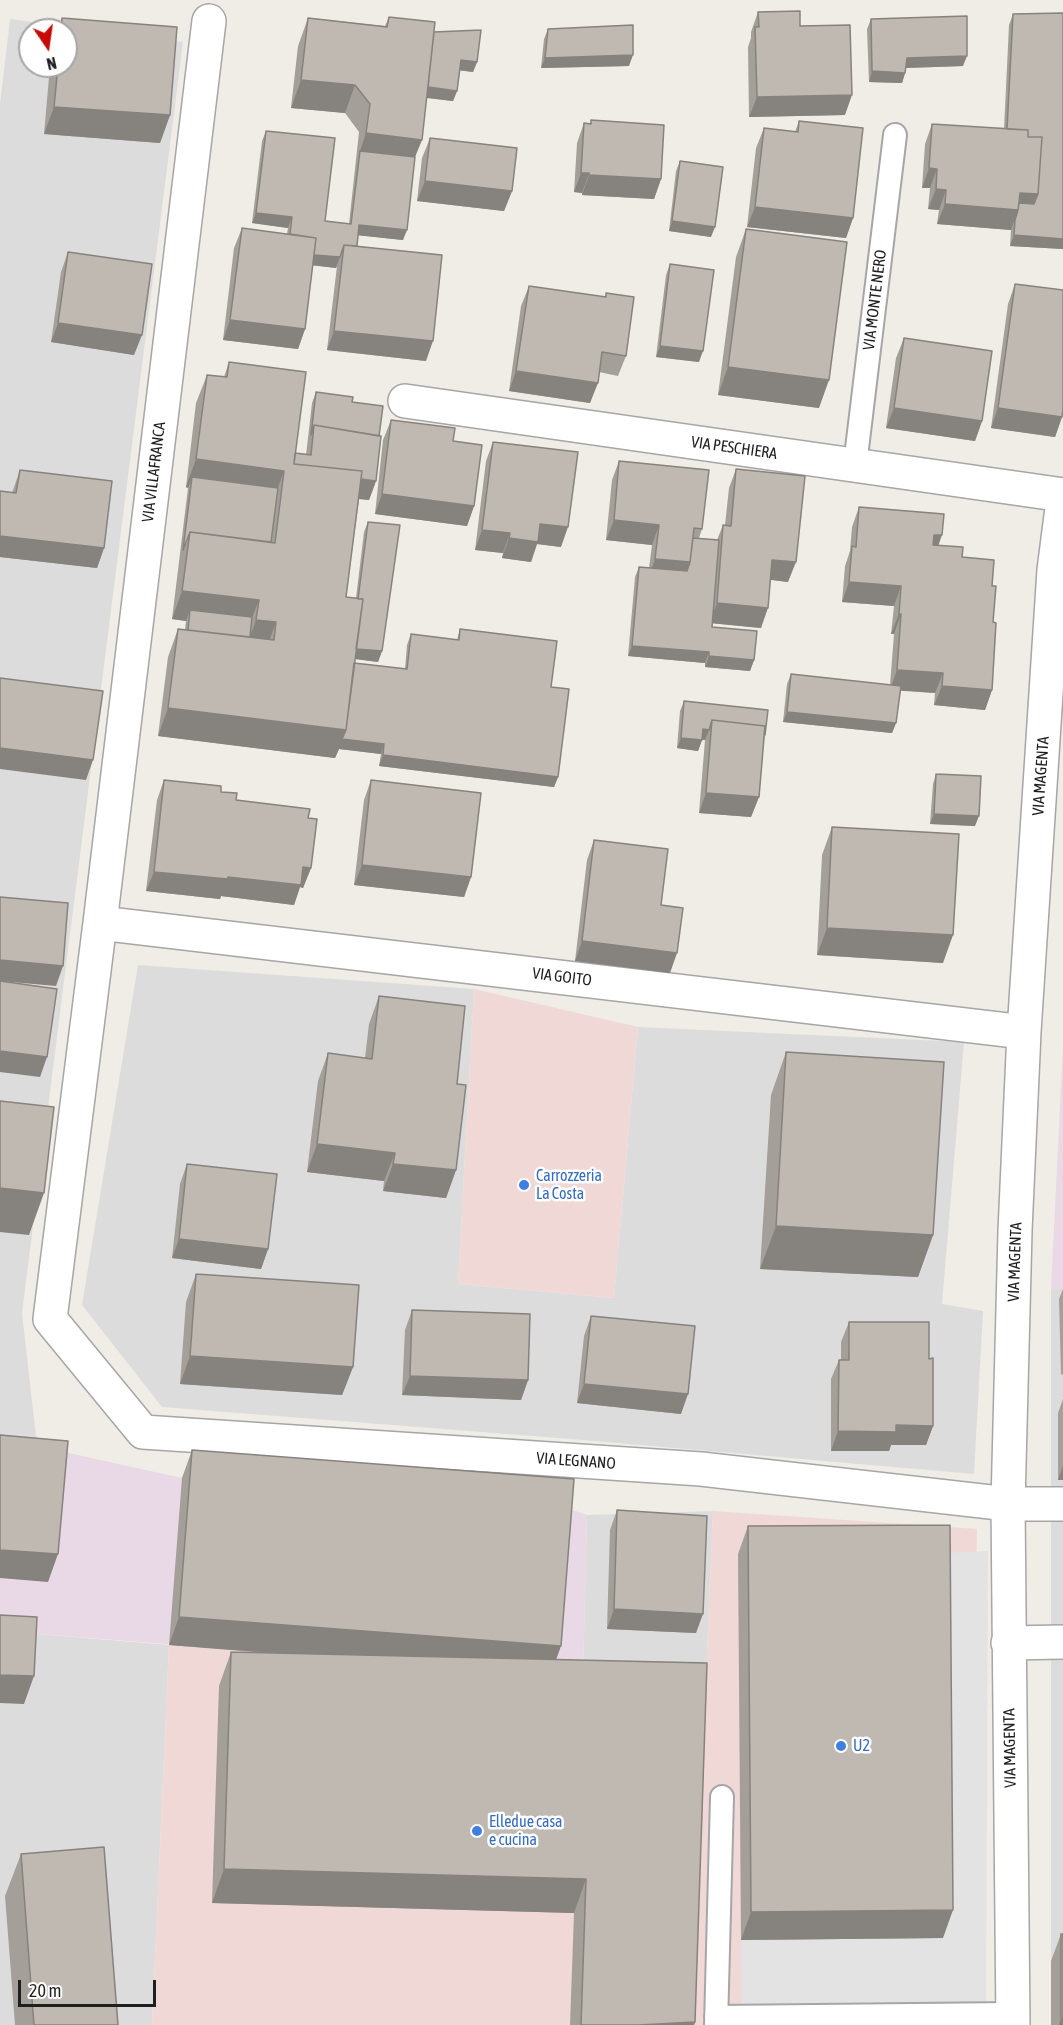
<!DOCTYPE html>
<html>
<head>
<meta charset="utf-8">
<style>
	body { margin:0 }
	#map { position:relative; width:1063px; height:2025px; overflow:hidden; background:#f0ede6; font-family:"Asap Condensed",sans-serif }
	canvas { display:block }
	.north { position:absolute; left:18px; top:18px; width:60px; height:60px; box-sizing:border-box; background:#fff; border:2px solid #a5a5a5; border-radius:50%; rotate:167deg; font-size:16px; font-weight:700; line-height:24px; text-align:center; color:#1f1f1f }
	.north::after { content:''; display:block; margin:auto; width:21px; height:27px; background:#c80a07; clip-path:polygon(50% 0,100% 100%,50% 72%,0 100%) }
	.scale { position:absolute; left:18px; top:1980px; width:138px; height:27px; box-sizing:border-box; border:3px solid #1f1f1f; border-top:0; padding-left:8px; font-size:18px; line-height:21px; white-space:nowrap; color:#1f1f1f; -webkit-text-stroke:4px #fff; paint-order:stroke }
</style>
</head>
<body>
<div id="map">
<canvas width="1063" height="2025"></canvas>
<div class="north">N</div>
<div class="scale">20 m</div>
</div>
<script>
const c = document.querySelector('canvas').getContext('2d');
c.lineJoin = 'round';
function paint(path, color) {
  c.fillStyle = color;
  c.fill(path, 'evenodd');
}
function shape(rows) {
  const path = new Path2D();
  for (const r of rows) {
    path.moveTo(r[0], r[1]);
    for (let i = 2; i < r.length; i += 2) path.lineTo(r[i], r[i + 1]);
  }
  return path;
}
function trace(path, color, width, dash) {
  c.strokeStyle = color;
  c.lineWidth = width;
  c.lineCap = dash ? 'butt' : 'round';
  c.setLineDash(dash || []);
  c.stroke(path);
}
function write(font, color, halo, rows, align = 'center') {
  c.font = font + ' "Asap Condensed",sans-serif';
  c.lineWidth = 5;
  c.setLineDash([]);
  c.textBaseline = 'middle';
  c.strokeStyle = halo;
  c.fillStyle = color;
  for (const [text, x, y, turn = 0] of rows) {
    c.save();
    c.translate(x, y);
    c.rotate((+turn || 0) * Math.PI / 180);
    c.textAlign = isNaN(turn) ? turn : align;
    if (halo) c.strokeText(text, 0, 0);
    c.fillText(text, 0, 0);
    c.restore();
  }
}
paint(shape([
	[10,19,183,42,22,1313,37,1446,0,1444,0,105],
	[30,30,66,30,66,66,30,66],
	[138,965,474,989,458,1284,614,1298,638,1027,964,1042,942,1304,983,1311,974,1474,571,1439,162,1407,82,1305],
	[1051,1289,1063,1289,1063,2025,1051,2025],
	[713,1511,706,1678,583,1673,587,1515],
	[0,1631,169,1645,152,2025,0,2025]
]), '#dddcdc');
paint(shape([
	[474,989,638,1027,614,1298,458,1284],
	[713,1511,977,1529,971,2025,152,2025,169,1645,551,1674,706,1678]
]), '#f0d8d6');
paint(shape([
	[1063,1046,1063,1289,1051,1289],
	[0,1444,37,1446,182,1478,564,1507,587,1515,583,1673,551,1674,0,1631]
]), '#e9d8e5');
paint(shape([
	[988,1551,986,2025,742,2025,741,1940,943,1938,940,1553]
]), '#e3e3e3');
const lane = shape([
	[855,465,895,135],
	[716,2017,1013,2014],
	[716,2025,722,1797]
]);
const street = shape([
	[209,21,100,923,50,1319,143,1432,701,1469,1008,1504,1063,1504],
	[405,401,1063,495],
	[100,923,1024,1032],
	[1008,1643,1063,1642],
	[1013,2025,1008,1504,1015,1231,1024,1032,1054,570,1063,500]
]);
trace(lane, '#a6a6a6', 26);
trace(street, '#a6a6a6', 36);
trace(lane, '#fff', 22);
trace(street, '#fff', 33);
paint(shape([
	[758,12,800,26,845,115,749,117,748,47,751,38,751,32],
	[1063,13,1063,249,1010,246,1011,230,937,224,939,210,928,209,930,188,922,188,925,144,932,124,1004,129,1009,25,1013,14],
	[389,17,434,32,477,62,473,72,459,70,457,91,453,101,426,98,415,157,403,240,358,235,357,246,426,361,327,350,337,266,336,268,313,265,305,329,298,349,223,340,234,248,242,228,287,234,288,228,252,223,262,141,266,131,325,221,349,224,359,132,345,113,291,108,298,46,308,18,385,26],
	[62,18,170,115,160,143,44,134,50,66,66,66,66,30,57,30],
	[871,19,963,66,906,68,905,73,902,83,869,82,867,29],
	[548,29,629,66,541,68,544,39],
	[591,120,661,179,654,199,582,195,582,193,574,192,577,143,584,123,590,124],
	[799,121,853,218,846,238,747,227,756,148,764,128,795,132],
	[430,138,512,191,504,211,417,201,422,158],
	[680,161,711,237,669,231,676,171],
	[746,229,819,408,718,395,736,257],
	[68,252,134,355,51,342,61,272],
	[670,264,699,362,656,357,666,275],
	[1015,284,1062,417,1055,437,991,428,1008,304],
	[529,286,605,297,606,293,626,356,618,376,599,372,590,403,509,391,521,306],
	[904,338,982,421,975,441,886,428,896,358],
	[229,362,295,453,306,455,312,403,316,392,352,402,379,436,376,481,369,500,359,499,346,597,356,598,364,532,368,522,382,651,378,662,355,659,354,663,405,669,407,645,411,634,457,640,460,629,551,687,558,777,554,787,379,766,381,754,339,749,335,758,158,736,168,657,178,629,185,630,186,621,172,619,188,488,186,487,196,403,207,375,224,377],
	[391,420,453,441,474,506,467,526,375,514,383,440],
	[493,442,561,547,537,544,531,562,502,558,503,553,475,550,486,461],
	[619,461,702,529,699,538,717,540,723,525,725,525,729,488,736,469,788,582,771,580,761,628,712,623,712,627,754,660,750,671,705,667,705,663,628,656,635,577,639,567,649,568,652,545,606,540,612,480],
	[20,470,104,548,97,568,0,557,0,491,12,493],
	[859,507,939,545,962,557,992,586,993,622,992,690,985,710,934,705,935,693,900,690,896,723,892,733,783,722,787,684,791,674,890,685,894,634,891,634,894,606,842,602,845,566,850,551,852,527],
	[684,701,765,735,764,739,759,797,751,817,699,813,705,740,702,740,698,751,677,748,680,711],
	[936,774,975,826,930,824,933,784],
	[164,780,221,792,236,800,308,818,311,868,303,888,300,887,294,905,221,896,220,899,146,891,157,800],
	[371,780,471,877,464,897,354,885,364,800],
	[832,827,943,963,817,955,822,855],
	[594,840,661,905,670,973,575,961,587,860],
	[379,996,457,1084,456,1170,446,1198,383,1191,384,1181,307,1172,318,1081,328,1053,365,1058,369,1024],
	[786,1052,933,1235,918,1277,760,1269,771,1095],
	[187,1164,268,1249,261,1269,172,1258,180,1184],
	[196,1274,353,1367,342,1395,180,1384,186,1302],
	[1063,1289,1063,1374,1061,1375,1059,1299],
	[412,1310,528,1380,521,1400,402,1395,405,1330],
	[591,1316,681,1414,577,1403,584,1336],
	[849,1322,929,1359,933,1426,926,1445,891,1445,889,1451,831,1451,831,1379,839,1360,841,1360,841,1342],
	[1063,1399,1063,1480,1058,1480,1058,1413],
	[192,1450,556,1659,695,2022,694,2025,570,2025,574,1913,212,1903,219,1686,231,1652,266,1653,169,1645,182,1478],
	[617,1510,696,1633,607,1629,610,1530],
	[748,1526,943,1938,741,1940,738,1554],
	[21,1854,118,2025,15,2025,5,1896],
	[1061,1934,1063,2025,1051,2025,1051,1961]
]), '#a59f99');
paint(shape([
	[633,55,629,66,541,68,545,58],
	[967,56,963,66,904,68,907,58],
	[461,60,477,62,473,72,457,70],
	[872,71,905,73,902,83,869,82],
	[301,80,355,85,345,113,291,108],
	[424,86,457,91,453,101,420,97],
	[852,95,845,115,749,117,757,97],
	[54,107,170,115,160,143,44,134],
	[366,133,422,140,411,167,360,151],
	[929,168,937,169,930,188,922,188],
	[581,173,589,173,582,193,574,192],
	[589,175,661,179,654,199,582,195],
	[425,181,512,191,504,211,417,201],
	[936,189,946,190,939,210,928,209],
	[1020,193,1038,194,1030,214,1017,213,1011,230,937,224,945,204],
	[755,207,853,218,846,238,747,227],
	[256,213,292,217,288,228,252,223],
	[672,221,715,227,711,237,669,231],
	[359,225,407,230,403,240,355,235],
	[1014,235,1063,239,1063,249,1010,246],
	[312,254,340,257,336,268,309,265],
	[230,320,305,329,298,349,223,340],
	[58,323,142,335,134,355,51,342],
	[334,331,433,341,426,361,327,350],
	[660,346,703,351,699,362,656,357],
	[728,367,829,380,819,408,718,395],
	[516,371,598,383,590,403,509,391],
	[894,408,982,421,975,441,886,428],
	[998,408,1062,417,1055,437,991,428],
	[196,459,284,471,274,499,192,477,188,488,186,487],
	[291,472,376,481,369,500,284,491],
	[382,494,474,506,467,526,375,514],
	[614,520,659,525,652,545,606,540],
	[540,524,568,527,561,547,537,544,531,562,502,558,509,538],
	[482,530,510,533,503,553,475,550],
	[934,535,942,535,935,555,927,555],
	[0,536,104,548,97,568,0,557],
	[655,559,690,562,683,582,648,579],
	[772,560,796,562,788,582,765,579],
	[849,582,901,586,894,606,842,602],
	[182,591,259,600,248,628,190,610,186,621,172,619],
	[717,603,768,608,761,628,709,623],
	[899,614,901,614,894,634,891,634],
	[256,620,276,622,266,650,246,648],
	[632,646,709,652,705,663,628,656],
	[352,648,382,651,378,662,348,658],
	[709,656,754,660,750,671,705,667],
	[897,670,943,673,935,693,890,690],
	[942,686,992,690,985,710,934,705],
	[168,708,346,730,384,744,381,754,339,749,335,758,158,736],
	[787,712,896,723,892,733,783,722],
	[703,729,709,730,705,740,699,739],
	[681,738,702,740,698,751,677,748],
	[0,748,93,760,86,780,0,769],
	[383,755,558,777,554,787,379,766],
	[706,793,759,797,751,817,699,813],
	[934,814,979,816,975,826,930,824],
	[362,865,471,877,464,897,354,885],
	[303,867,311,868,303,888,300,887,294,905,221,896,220,899,146,891,154,872],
	[827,928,953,935,943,963,817,955],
	[582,941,677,953,670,973,575,961],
	[0,960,63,966,56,986,0,981],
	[0,1051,47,1057,40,1077,0,1072],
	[317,1144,395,1153,384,1181,307,1172],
	[393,1164,456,1170,446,1198,383,1191],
	[0,1188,44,1193,29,1235,0,1232],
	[776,1226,933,1235,918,1277,760,1269],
	[179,1239,268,1249,261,1269,172,1258],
	[190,1356,353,1367,342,1395,180,1384],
	[410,1376,528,1380,521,1400,402,1395],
	[584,1384,688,1394,681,1414,577,1403],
	[896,1425,933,1426,926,1445,891,1445,889,1451,831,1451,838,1431],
	[1063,1466,1063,1480,1058,1480],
	[0,1550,58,1554,48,1582,0,1578],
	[614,1609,703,1614,696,1633,607,1629],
	[179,1617,561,1646,551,1674,169,1645],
	[0,1675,34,1676,24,1704,0,1703],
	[224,1869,586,1879,574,1913,212,1903],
	[953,1910,943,1938,741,1940,751,1912],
	[1061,2018,1063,2018,1063,2025,1059,2025],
	[695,2022,694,2025,639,2025]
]), '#86827d');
const building = shape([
	[800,11,800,26,850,25,852,95,757,97,755,27,759,27,758,12,800,11],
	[1063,13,1063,239,1014,235,1015,220,1018,210,1019,203,1034,204,1038,194,1042,137,1028,137,1028,130,1007,129,1013,14,1063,13],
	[967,16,967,56,907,58,905,73,872,71,871,19,967,16],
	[389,17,435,22,422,140,366,133,370,104,355,85,301,80,308,18,387,27,389,17],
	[62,18,177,27,170,115,54,107,58,66,66,66,66,30,61,30,62,18],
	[633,25,633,55,545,58,548,29,633,25],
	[481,30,477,62,461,60,457,91,428,87,434,32,481,30],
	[591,120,664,125,661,179,589,175,589,173,581,173,584,123,591,124,591,120],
	[799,121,863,128,853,218,755,207,764,128,798,132,799,121],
	[932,124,1028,130,1028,137,1042,137,1038,194,1020,193,1018,210,945,204,946,190,936,189,937,169,929,168,932,124],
	[266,131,335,138,325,221,351,224,360,151,415,157,407,230,359,225,357,246,344,245,340,257,314,255,316,238,290,234,292,217,256,213,266,131],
	[430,138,517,148,512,191,425,181,430,138],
	[680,161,723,167,715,227,672,221,680,161],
	[242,228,316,238,305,329,230,320,242,228],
	[746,229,847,242,829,380,728,367,746,229],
	[344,245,442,255,433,341,334,331,344,245],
	[68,252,152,264,142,335,58,323,68,252],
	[670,264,714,270,703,351,660,346,670,264],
	[1015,284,1063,290,1063,409,1062,417,998,408,1015,284],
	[529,286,606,297,606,293,634,297,626,356,602,352,598,383,516,371,529,286],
	[904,338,992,351,982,421,894,408,904,338],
	[229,362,306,372,294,464,362,471,346,597,363,599,346,730,168,708,178,629,274,640,276,622,256,620,259,600,182,591,190,532,275,543,284,471,196,459,207,375,227,377,229,362],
	[316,392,353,397,352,402,383,406,379,436,314,425,311,435,316,392],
	[391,420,455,428,453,441,482,445,474,506,382,494,391,420],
	[314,425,381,436,376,481,361,479,362,471,294,464,295,453,311,455,314,425],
	[493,442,578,452,568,527,540,524,538,542,509,538,510,533,482,530,493,442],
	[619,461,709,470,702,529,694,528,690,562,655,559,659,525,614,520,619,461],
	[736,469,805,476,796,562,772,560,768,608,717,603,723,525,731,526,736,469],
	[20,470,112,481,104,548,0,536,0,491,16,493,20,470],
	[192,477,278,488,271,542,190,532,183,550,192,477],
	[859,507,944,514,942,535,934,535,933,545,963,547,962,557,994,560,992,586,996,586,993,622,996,623,992,690,942,686,943,673,897,670,901,614,899,614,901,586,849,582,852,546,856,547,859,507],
	[368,522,400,525,382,651,356,649,363,599,358,599,368,522],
	[693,538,719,540,712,627,757,631,754,660,709,656,709,652,632,646,639,567,687,571,690,562,693,538],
	[190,610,252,617,250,637,188,630,190,610],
	[460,629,557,641,551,687,569,689,558,777,383,755,384,744,342,739,346,730,354,663,407,669,411,634,459,640,460,629],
	[791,674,901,686,896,723,787,712,791,674],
	[0,678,103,691,93,760,0,748,0,678],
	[684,701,768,710,765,735,764,735,765,726,712,720,709,730,703,729,702,740,681,738,684,701],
	[712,720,765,726,759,797,706,793,712,720],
	[936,774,981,776,979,816,934,814,936,774],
	[164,780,221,786,221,792,237,793,236,800,310,809,308,818,317,819,311,868,303,867,301,885,228,877,227,879,154,872,164,780],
	[371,780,481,793,471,877,362,865,371,780],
	[832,827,959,834,953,935,827,928,832,827],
	[594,840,668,849,661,905,683,908,677,953,582,941,594,840],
	[0,897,68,903,63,966,0,960,0,897],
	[0,981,57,989,47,1057,0,1051,0,981],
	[379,996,465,1006,457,1084,466,1085,456,1170,393,1164,395,1153,317,1144,328,1053,372,1059,379,996],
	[786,1052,944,1062,933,1235,776,1226,786,1052],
	[0,1101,54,1107,44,1193,0,1188,0,1101],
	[187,1164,277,1174,268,1249,179,1239,187,1164],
	[196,1274,359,1285,353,1367,190,1356,196,1274],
	[412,1310,530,1314,528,1380,410,1376,412,1310],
	[591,1316,695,1326,688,1394,584,1384,591,1316],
	[849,1322,929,1322,929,1359,933,1358,933,1426,896,1425,896,1432,838,1431,839,1360,849,1360,849,1322],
	[0,1435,68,1441,58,1554,0,1550,0,1435],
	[192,1450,574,1479,561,1646,179,1617,192,1450],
	[617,1510,707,1516,703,1614,614,1609,617,1510],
	[950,1525,953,1910,751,1912,748,1526,950,1525],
	[0,1615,37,1617,34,1676,0,1675,0,1615],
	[231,1652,707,1663,695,2022,639,2025,581,2025,586,1879,224,1869,231,1652],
	[104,1847,118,2025,34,2025,21,1854,104,1847],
	[1061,1934,1063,1934,1063,2018,1061,2018,1061,1934]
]);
paint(building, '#c0b9b2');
trace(building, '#86827d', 1.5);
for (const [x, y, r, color] of [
	[524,1185,6,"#3f7fe0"],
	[841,1746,6,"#3f7fe0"],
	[477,1831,6,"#3f7fe0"]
]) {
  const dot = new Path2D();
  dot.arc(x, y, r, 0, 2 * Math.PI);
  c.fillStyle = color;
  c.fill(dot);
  trace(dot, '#fff', 2);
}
write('16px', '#1f1f1f', '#fff', [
	["VIA MONTE NERO",875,300,-83],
	["VIA PESCHIERA",734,448,8],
	["VIA VILLAFRANCA",154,472,-83],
	["VIA MAGENTA",1041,776,-86],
	["VIA GOITO",562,977,7],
	["VIA MAGENTA",1015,1262,-88],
	["VIA LEGNANO",576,1461,4],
	["VIA MAGENTA",1010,1748,-91]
]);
write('16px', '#366cbe', '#fff', [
	["Carrozzeria",536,1176],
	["La Costa",536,1194],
	["U2",853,1746],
	["Elledue casa",489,1822],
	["e cucina",489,1840]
], 'left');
</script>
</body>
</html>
